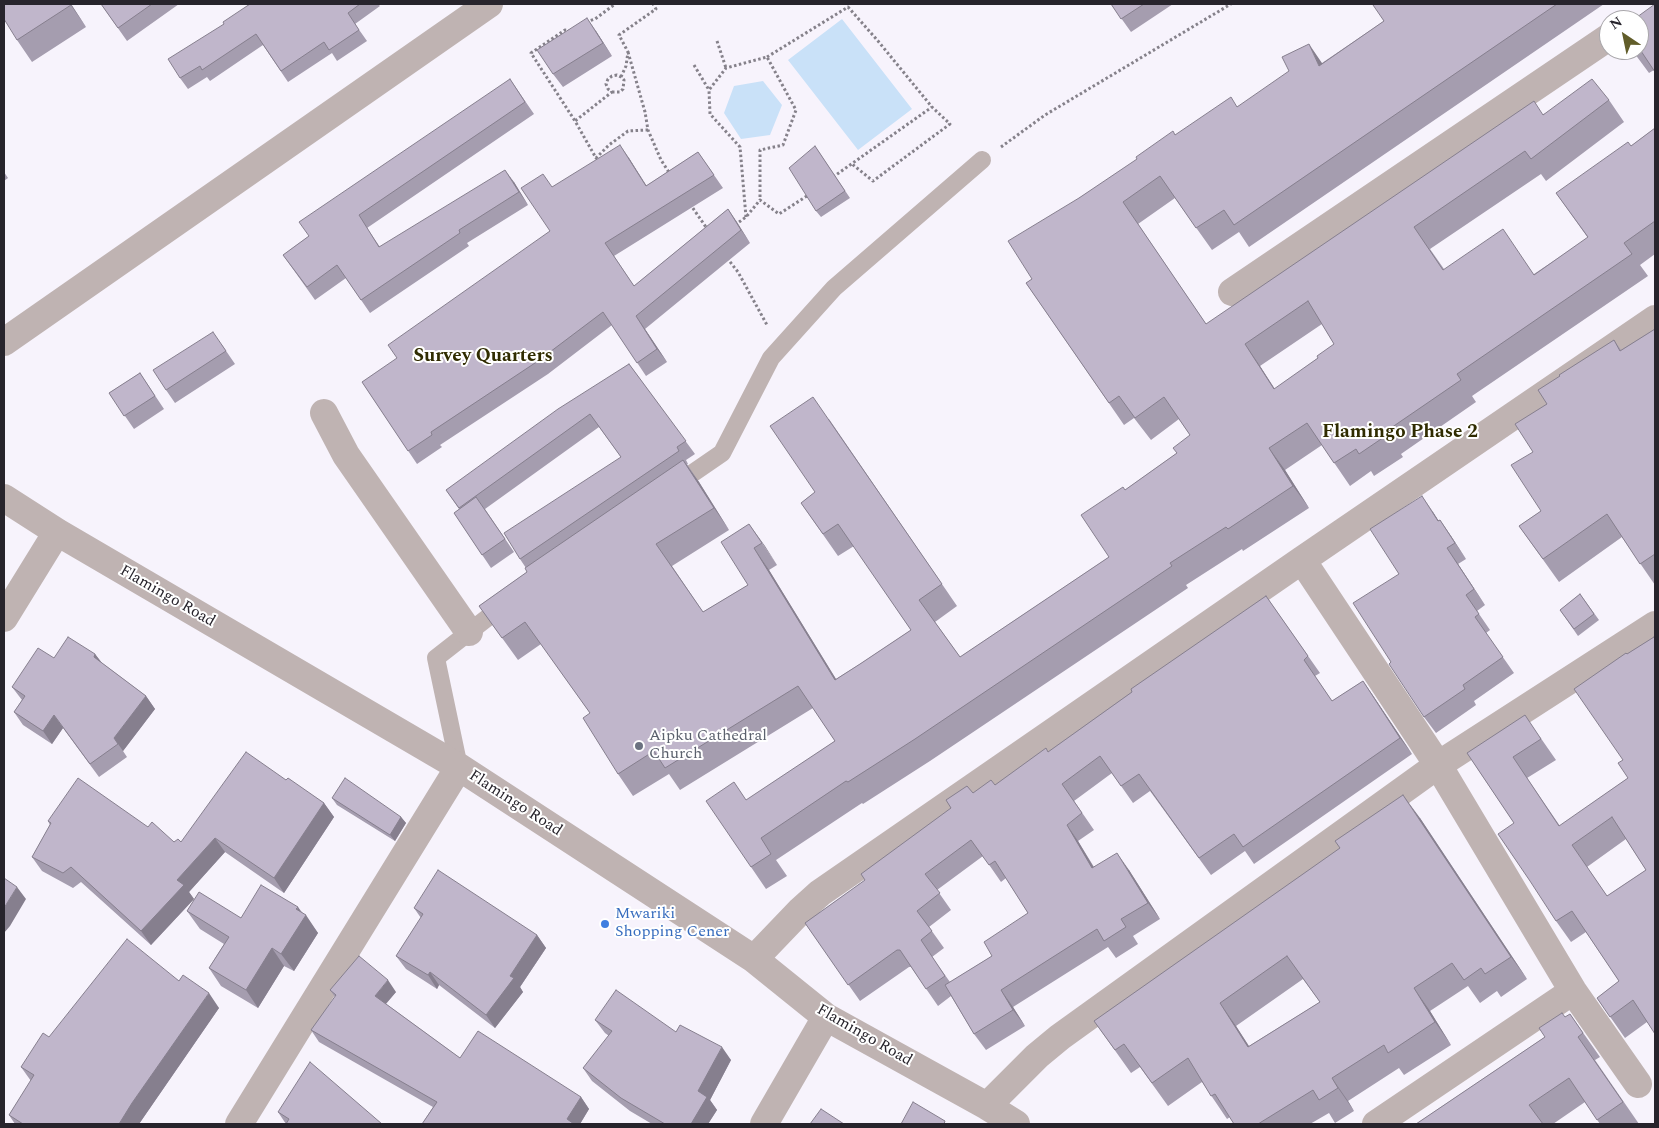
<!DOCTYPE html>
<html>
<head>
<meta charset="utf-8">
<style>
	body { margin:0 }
	#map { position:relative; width:1659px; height:1128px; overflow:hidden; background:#f7f3fc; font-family:Spectral,serif }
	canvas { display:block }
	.frame { position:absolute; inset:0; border:5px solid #27242c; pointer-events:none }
	.north { position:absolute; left:1599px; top:10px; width:50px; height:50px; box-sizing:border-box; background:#fff; border:1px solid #a9a7ab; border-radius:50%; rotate:326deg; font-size:14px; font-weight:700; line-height:20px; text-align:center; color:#27242c }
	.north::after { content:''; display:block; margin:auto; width:18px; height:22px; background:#615d2a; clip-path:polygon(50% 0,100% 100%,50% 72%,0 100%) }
</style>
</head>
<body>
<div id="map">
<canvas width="1659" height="1128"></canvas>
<div class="frame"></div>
<div class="north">N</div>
</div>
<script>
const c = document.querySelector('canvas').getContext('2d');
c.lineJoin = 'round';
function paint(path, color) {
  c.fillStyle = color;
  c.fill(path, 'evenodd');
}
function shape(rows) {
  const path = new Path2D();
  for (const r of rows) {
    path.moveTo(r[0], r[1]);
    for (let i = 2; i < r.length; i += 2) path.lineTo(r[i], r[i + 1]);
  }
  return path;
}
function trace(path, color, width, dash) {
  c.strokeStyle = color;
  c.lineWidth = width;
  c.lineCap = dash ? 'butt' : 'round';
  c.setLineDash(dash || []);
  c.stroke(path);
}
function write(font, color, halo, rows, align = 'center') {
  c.font = font + ' Spectral,serif';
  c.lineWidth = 4;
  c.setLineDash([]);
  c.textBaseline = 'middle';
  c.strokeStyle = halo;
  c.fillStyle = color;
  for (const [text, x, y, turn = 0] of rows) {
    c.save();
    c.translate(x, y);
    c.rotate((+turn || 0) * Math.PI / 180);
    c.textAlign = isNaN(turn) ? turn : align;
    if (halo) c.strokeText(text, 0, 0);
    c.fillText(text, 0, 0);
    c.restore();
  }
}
paint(shape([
	[842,19,912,109,858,150,788,60],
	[763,81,782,105,770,135,741,139,724,113,734,86]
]), '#c9e1f8');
trace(shape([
	[586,22,595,19,615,4],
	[571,31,565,30,531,53,575,121],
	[717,41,726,68],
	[628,52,645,112,648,130,661,160,670,174],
	[767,57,848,7,878,41,932,107,950,124,873,181,852,164],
	[694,65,709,90],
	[621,77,626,66,628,52,619,35,656,9,653,4],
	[612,92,620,92,623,89,624,80,621,77,617,75,612,76,608,79,606,84,608,89,612,92,575,121,596,158,609,145,628,131,648,130],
	[1001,147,1045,115,1231,4],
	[833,177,932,107],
	[690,204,708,230],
	[746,217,740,147,710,114,709,90,726,68,767,57,796,110,783,145,760,150,760,200],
	[735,225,746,217,760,200,779,214,810,194],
	[727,258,738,272,767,325]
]), '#85818a', 3, [2.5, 2.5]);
trace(shape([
	[674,486,722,453,771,358,834,288,982,160],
	[459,767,436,658,505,604]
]), '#bfb3b2', 18);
trace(shape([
	[1232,292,1609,37],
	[4,342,489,4],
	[324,413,346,455,469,632],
	[4,498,57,532,459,767,754,959,826,1017,987,1106,1016,1124],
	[1302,560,1438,765,1573,991,1638,1084],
	[4,618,57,532],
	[754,959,800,911,820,893,1302,560,1655,319],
	[987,1106,1037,1056,1060,1037,1438,765,1655,625],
	[239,1124,459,767],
	[764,1124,826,1017],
	[1376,1124,1573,991]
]), '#bfb3b2', 28);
paint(shape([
	[4,4,71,4,86,27,32,62,17,40],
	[101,4,179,4,127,41],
	[250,4,378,4,380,6,355,24,367,41,337,61,332,53,288,82,263,45,210,81,207,77,188,89,180,78,224,24],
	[1111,4,1173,4,1131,32],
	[1374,4,1604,4,1249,247,1239,232,1212,250,1175,198,1138,224,1206,324,1543,114,1609,100,1624,122,1546,181,1541,174,1430,249,1444,269,1534,274,1588,238,1556,193,1631,146,1655,128,1655,254,1640,265,1648,276,1472,396,1476,402,1401,454,1403,457,1374,476,1371,471,1350,486,1322,445,1285,470,1309,508,1243,551,1242,549,1186,585,1188,588,930,761,863,804,862,803,776,860,787,876,766,889,751,867,747,800,835,741,813,708,680,790,669,774,633,796,618,774,590,713,541,644,518,660,479,606,527,572,526,568,520,559,621,457,599,427,485,509,514,552,491,568,454,513,459,509,446,490,629,364,695,454,686,460,688,464,687,464,699,482,729,530,672,566,703,612,748,585,749,524,777,565,769,570,836,679,860,664,911,630,854,546,838,556,801,503,815,492,829,419,957,606,935,622,960,657,1109,557,1125,490,1177,453,1190,435,1179,419,1151,440,1134,418,1124,425,1026,283,1032,279,1079,198,1175,135,1238,106,1322,63,1384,21],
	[1322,324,1334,344,1318,358,1275,389,1260,366],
	[1639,20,1654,70,1649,73,1632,50,1639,50],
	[596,31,612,56,563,87,553,74],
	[510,79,534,114,367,228,380,247,514,182,528,205,467,243,469,246,370,313,346,278,315,300,283,255,309,236],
	[815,146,850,198,821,217,816,211],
	[698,152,723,188,614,256,634,286,728,209,750,243,645,329,667,362,646,376,612,325,548,374,440,445,442,447,417,464,362,382,397,359,550,231,553,187,629,158,646,186],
	[4,172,8,178,4,181],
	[1655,329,1655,585,1622,537,1559,582,1519,526,1541,511,1533,452,1547,404,1560,376,1614,340,1621,350],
	[222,345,235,364,175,403,166,390],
	[140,373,164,409,134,429,109,393],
	[1433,512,1438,520,1440,520,1451,536,1466,559,1458,564,1485,605,1477,611,1490,630,1486,633,1514,673,1474,701,1476,705,1436,733,1424,717,1399,574],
	[1580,594,1599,620,1578,636,1560,610],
	[1266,596,1320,673,1315,676,1332,701,1363,681,1412,754,1254,864,1245,851,1211,875,1150,791,1133,803,1112,773,1074,801,1094,830,1078,841,1094,867,1129,870,1160,919,1133,936,1138,944,1116,958,1108,947,1013,1007,1025,1026,986,1050,974,1034,951,996,938,1006,911,967,909,967,860,1001,805,923,865,880,973,793,995,785,1048,752],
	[983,856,1001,882,1006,878,1028,913,992,956,950,982,932,957,944,948,929,927,951,910,937,890],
	[1654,637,1647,1022,1625,1038,1597,998,1619,981,1586,932,1571,942,1556,921,1514,823,1467,753,1540,737,1556,760,1527,778,1560,826,1628,778,1623,760,1627,654],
	[1626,839,1646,870,1607,896,1587,867],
	[95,654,102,663,146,696,155,709,123,751,127,757,99,777,63,728,52,744,23,725,14,712,22,700,12,687,54,658],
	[286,780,324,803,334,817,284,893,225,852,189,892,194,899,151,945,81,882,73,888,42,871,32,857,50,825,48,821,148,827,174,842,181,842],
	[332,798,401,817,406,823,395,841,337,805],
	[1420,818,1527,979,1501,997,1497,991,1480,1003,1468,986,1430,1011,1451,1045,1404,1075,1399,1068,1348,1101,1354,1111,1335,1123,1329,1113,1310,1124,1234,1124,1230,1117,1227,1119,1202,1082,1168,1106,1140,1067,1131,1073,1094,1021],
	[1303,979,1320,1002,1249,1046,1236,1026],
	[298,907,318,933,294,971,284,966,258,1008,221,986,209,968,224,944,200,929,187,911,241,918],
	[414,908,537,935,546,948,520,987,523,992,495,1028,439,985,437,989,406,969,396,956,421,918],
	[179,981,219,1008,139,1124,15,1124,9,1115,31,1081,21,1067,49,1037],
	[330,990,396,992,386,1004,460,1058,581,1097,589,1109,580,1124,422,1124,433,1107,319,1042,311,1030,335,997],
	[1570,1014,1600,1057,1595,1060,1639,1124,1600,1124,1585,1102,1553,1124,1416,1124,1545,1037],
	[595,1020,676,1032,731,1060,710,1100,717,1110,708,1124,652,1124,630,1111,592,1081,583,1068,609,1036,605,1033],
	[278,1112,382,1124,286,1124]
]), '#a59daf');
paint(shape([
	[70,4,71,4,86,27],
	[587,18,596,31,612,56,603,43],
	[1309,44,1324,66,1319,66],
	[620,145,629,158,655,199,646,186],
	[505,170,514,182,528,205,519,192],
	[728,209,737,222,750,243,741,230],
	[636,316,645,329,667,362,657,349],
	[1245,344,1260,366,1289,412,1274,389],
	[1269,448,1285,470,1309,508,1293,486],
	[683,460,699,482,729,530,714,508],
	[1422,496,1433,512,1449,537,1438,521],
	[1440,520,1451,536,1466,559,1455,543],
	[749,524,765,546,777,565,762,543],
	[754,548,769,570,850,702,835,680],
	[1447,548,1458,564,1485,605,1474,589],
	[95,654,105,667,94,657],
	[1363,681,1374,697,1412,754,1400,738],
	[146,696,155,709,123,751,114,738],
	[54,715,63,728,52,744,43,731],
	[1403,795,1420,818,1527,979,1511,957],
	[324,803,334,817,284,893,274,878],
	[401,817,406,823,395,841,390,835],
	[1067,825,1078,841,1104,885,1092,868],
	[215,838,225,852,189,892,194,899,151,945,141,931,177,880],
	[1117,853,1129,870,1160,919,1148,903],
	[17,887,26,899,10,926,4,933,4,908],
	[298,907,304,917,306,915,318,933,294,971,281,954],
	[537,935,546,948,520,987,523,992,495,1028,486,1015,510,976],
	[272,948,284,966,258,1008,246,990],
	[430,972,439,985,437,989,428,975],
	[388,980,396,992,383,1007,375,996],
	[1414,988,1430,1011,1451,1045,1435,1022],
	[1001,990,1013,1007,1025,1026,1013,1010],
	[209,993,219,1008,139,1124,119,1124,132,1103],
	[1220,1003,1236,1026,1264,1070,1248,1047],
	[722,1047,731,1060,710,1100,717,1110,708,1124,691,1124,698,1091],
	[1332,1078,1348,1101,1354,1111,1338,1088],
	[581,1097,589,1109,580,1124,571,1124,567,1119]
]), '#867f8e');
const building = shape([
	[4,4,70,4,71,5,17,40,4,19,4,4],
	[101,4,152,4,118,28,101,4],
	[250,4,360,4,348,13,359,30,329,50,324,42,281,71,256,34,202,70,200,66,180,78,168,59,224,24,223,22,250,4],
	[1111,4,1144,4,1121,19,1111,4],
	[1374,4,1557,4,1234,225,1224,210,1196,228,1160,176,1123,202,1206,324,1534,101,1543,115,1592,79,1609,100,1531,159,1525,151,1414,227,1443,270,1503,229,1534,275,1588,237,1556,193,1628,142,1631,146,1655,128,1655,221,1624,243,1632,254,1457,374,1461,380,1385,432,1387,435,1359,454,1356,449,1334,463,1307,423,1269,448,1293,486,1228,529,1226,527,1170,563,1172,566,915,739,848,782,846,781,761,838,771,854,751,867,706,801,734,782,746,800,835,741,798,686,665,768,654,751,618,774,583,718,590,713,525,622,502,638,479,606,527,572,525,568,683,460,714,508,656,544,703,612,748,585,721,542,749,524,762,543,754,548,835,680,860,664,911,630,838,524,823,534,801,503,815,492,770,426,813,397,942,584,919,600,960,657,1109,557,1081,515,1123,487,1125,490,1177,453,1173,448,1190,435,1164,397,1135,418,1119,396,1109,403,1026,283,1032,279,1008,241,1079,198,1137,159,1136,157,1173,131,1175,135,1231,97,1237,107,1289,71,1282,57,1309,44,1319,66,1384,21,1373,5,1374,4],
	[1308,301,1334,344,1317,356,1318,358,1274,389,1245,344,1308,301],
	[1655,4,1655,72,1639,48,1639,20,1633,20,1655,4],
	[587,18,603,43,553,74,537,50,587,18],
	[510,79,525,102,359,215,379,247,505,170,519,192,459,230,460,233,361,300,337,265,307,287,283,255,309,236,299,222,510,79],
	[620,145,646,186,698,152,714,175,605,243,634,286,728,209,741,230,636,316,657,349,637,363,603,312,538,361,431,432,432,435,408,451,362,382,397,358,388,345,550,231,521,188,543,174,552,187,620,145],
	[815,146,845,191,816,211,789,168,815,146],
	[1655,329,1655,554,1640,564,1607,514,1543,559,1519,526,1541,511,1511,465,1533,452,1515,424,1547,404,1538,390,1560,376,1559,375,1614,340,1620,351,1655,329],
	[213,332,226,351,166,390,153,370,213,332],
	[629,364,686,441,677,447,679,451,520,559,504,533,621,457,590,414,459,508,446,490,558,409,629,364],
	[140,373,155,396,124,416,109,393,140,373],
	[1422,496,1438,521,1440,520,1455,543,1447,548,1474,589,1466,595,1479,614,1475,617,1503,657,1463,685,1465,689,1424,717,1389,664,1391,662,1353,603,1399,574,1370,529,1422,496],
	[476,497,505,539,482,555,454,513,476,497],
	[1580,594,1594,614,1574,629,1560,610,1580,594],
	[1266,596,1308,656,1304,660,1332,701,1363,681,1400,738,1243,847,1234,834,1199,858,1139,774,1121,786,1100,756,1062,784,1082,813,1067,825,1092,868,1117,853,1148,903,1121,919,1126,927,1104,941,1097,929,1001,990,1013,1010,974,1034,945,985,992,956,984,942,1028,913,995,861,989,865,971,840,925,874,940,893,917,911,932,931,921,940,945,976,926,989,900,950,897,950,848,985,805,923,865,880,861,874,951,808,946,800,967,786,973,793,991,780,995,785,1046,748,1048,752,1132,692,1131,689,1266,596],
	[68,637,95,654,94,657,146,696,114,738,118,744,90,764,54,715,43,731,14,712,25,696,12,687,38,648,54,658,68,637],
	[1654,637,1655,639,1655,1034,1633,1000,1610,1017,1597,998,1619,981,1572,911,1556,921,1530,881,1498,834,1514,823,1467,753,1525,715,1541,739,1513,757,1559,826,1628,778,1618,763,1623,760,1574,689,1626,653,1627,654,1654,637],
	[1612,817,1646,870,1607,896,1572,845,1612,817],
	[246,752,286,780,288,778,324,803,274,878,215,838,177,880,184,885,141,931,71,867,63,873,32,857,51,823,48,821,78,778,148,827,152,822,174,842,178,839,181,842,246,752],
	[345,778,401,817,390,835,332,798,345,778],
	[1403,795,1511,957,1485,974,1481,968,1464,980,1452,963,1414,988,1435,1022,1388,1053,1384,1045,1332,1078,1338,1088,1319,1100,1313,1090,1258,1124,1234,1124,1215,1094,1211,1096,1188,1058,1152,1083,1124,1044,1115,1050,1094,1021,1340,848,1335,841,1403,795],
	[1287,956,1320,1002,1248,1047,1220,1003,1287,956],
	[438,870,537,935,510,976,514,978,486,1015,430,972,428,975,396,956,423,914,414,908,438,870],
	[4,878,17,887,4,908,4,878],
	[261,885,298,907,296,909,306,915,281,954,272,948,246,990,209,968,229,937,187,911,199,892,241,918,261,885],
	[127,939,179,981,183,975,209,993,132,1103,119,1124,23,1124,9,1115,34,1075,21,1067,43,1033,49,1037,127,939],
	[359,956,388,980,375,996,460,1058,478,1031,581,1097,567,1119,574,1124,422,1124,437,1102,311,1030,336,995,330,990,359,956],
	[616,990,676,1032,680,1025,722,1047,698,1091,707,1097,691,1124,665,1124,621,1098,583,1068,612,1031,595,1020,616,990],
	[1562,1013,1565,1017,1570,1014,1583,1033,1578,1037,1623,1102,1597,1120,1569,1078,1529,1105,1543,1124,1416,1124,1545,1037,1539,1028,1562,1013],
	[310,1062,382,1124,286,1124,289,1119,278,1112,310,1062],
	[913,1102,945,1121,944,1124,901,1124,913,1102],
	[821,1109,844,1124,810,1124,821,1109]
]);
paint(building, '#c0b6cb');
trace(building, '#867f8e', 1);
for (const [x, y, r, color] of [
	[639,746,5,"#6b7280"],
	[605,924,5,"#3f7fe0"]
]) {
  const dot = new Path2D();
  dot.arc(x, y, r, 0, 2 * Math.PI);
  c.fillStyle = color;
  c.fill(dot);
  trace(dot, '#fff', 2);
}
write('16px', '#27242c', '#fff', [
	["Flamingo Road",167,597,30],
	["Flamingo Road",515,804,33],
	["Flamingo Road",864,1036,30]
]);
write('16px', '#5b616d', '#fff', [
	["Aipku Cathedral",649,737],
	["Church",649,755]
], 'left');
write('16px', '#366cbe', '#fff', [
	["Mwariki",615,915],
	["Shopping Cener",615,933]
], 'left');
write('bold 19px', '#302c01', '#fff', [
	["Survey Quarters",483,357],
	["Flamingo Phase 2",1400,433]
]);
</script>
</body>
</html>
